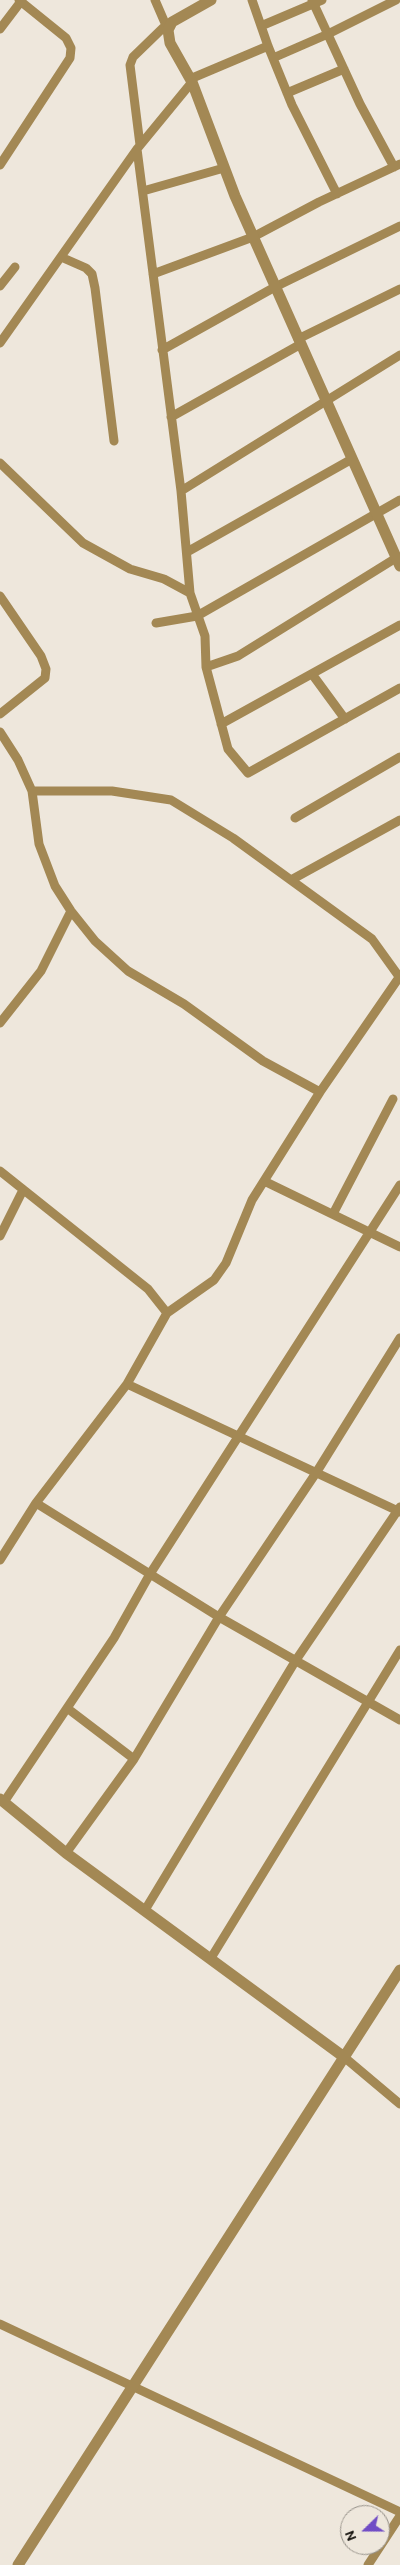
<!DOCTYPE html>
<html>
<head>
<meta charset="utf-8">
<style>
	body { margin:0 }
	#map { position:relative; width:400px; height:2565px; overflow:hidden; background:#eee7dc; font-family:Overpass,sans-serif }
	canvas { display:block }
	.north { position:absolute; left:340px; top:2505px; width:50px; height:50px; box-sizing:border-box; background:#eee7dc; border:1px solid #969189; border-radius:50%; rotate:248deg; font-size:14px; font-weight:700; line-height:20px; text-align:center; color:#13110d }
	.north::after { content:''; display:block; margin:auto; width:18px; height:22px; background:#704cc5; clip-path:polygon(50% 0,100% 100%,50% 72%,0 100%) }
</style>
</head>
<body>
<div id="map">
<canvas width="400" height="2565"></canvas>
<div class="north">N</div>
</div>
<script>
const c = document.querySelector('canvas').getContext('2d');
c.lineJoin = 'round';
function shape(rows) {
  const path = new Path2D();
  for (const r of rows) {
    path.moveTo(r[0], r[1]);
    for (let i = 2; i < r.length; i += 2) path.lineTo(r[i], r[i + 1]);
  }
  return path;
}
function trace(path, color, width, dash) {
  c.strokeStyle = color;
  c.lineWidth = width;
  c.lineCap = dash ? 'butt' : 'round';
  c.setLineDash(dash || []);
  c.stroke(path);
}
trace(shape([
	[155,0,168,30],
	[252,0,268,46,292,105,337,194],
	[312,0,360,104,394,167],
	[261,26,322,0],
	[0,29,22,0],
	[273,58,328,34,396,0],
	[190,79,268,46],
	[287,93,344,69],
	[140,145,130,65,133,57,166,25],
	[137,149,181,491,190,593],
	[0,165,70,58,71,48,66,38,19,0],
	[143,191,224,168],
	[61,257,86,268,92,274,95,288,114,441],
	[153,274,253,237,319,202,400,164],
	[0,286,15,267],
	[298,339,400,289],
	[0,343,137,149,192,82],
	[162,350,275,287,400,226],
	[171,417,301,344],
	[0,463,83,543,130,569,164,579,190,593,205,636,206,667,228,749,248,773,400,688],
	[181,491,400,355],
	[187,552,352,459],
	[0,596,41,656,46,669,45,678,0,714],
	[156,623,197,616,400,500],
	[206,667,238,656,396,558],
	[312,674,345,719],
	[221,724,400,625],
	[0,732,18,760,32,791,39,844,55,886,71,911,95,941,128,971,184,1004,263,1061,320,1092],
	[32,791,112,791,171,800,233,838,372,939,400,978],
	[295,818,400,757],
	[291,880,400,820],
	[0,1023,41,971,71,911],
	[0,1171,148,1289,167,1313],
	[264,1181,400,1247],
	[333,1214,393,1099],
	[0,1236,23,1190],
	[127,1384,400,1512],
	[36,1503,219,1617,400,1720],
	[0,1560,36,1503,127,1384,167,1313,214,1280,226,1263,252,1200,320,1092,400,976],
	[67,1708,134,1759],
	[4,1802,114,1638,150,1574,400,1185],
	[66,1853,134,1759,219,1617,316,1473,400,1338],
	[145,1910,296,1660,400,1507],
	[211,1958,400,1650],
	[344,2057,400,2104],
	[0,2324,400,2512],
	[368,2565,400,2516]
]), '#a38854', 9);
trace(shape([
	[211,0,172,22,168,30,170,43,192,82,235,196,400,566],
	[0,1799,66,1853,344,2057],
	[18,2565,400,1970]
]), '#a38854', 11);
</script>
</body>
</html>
